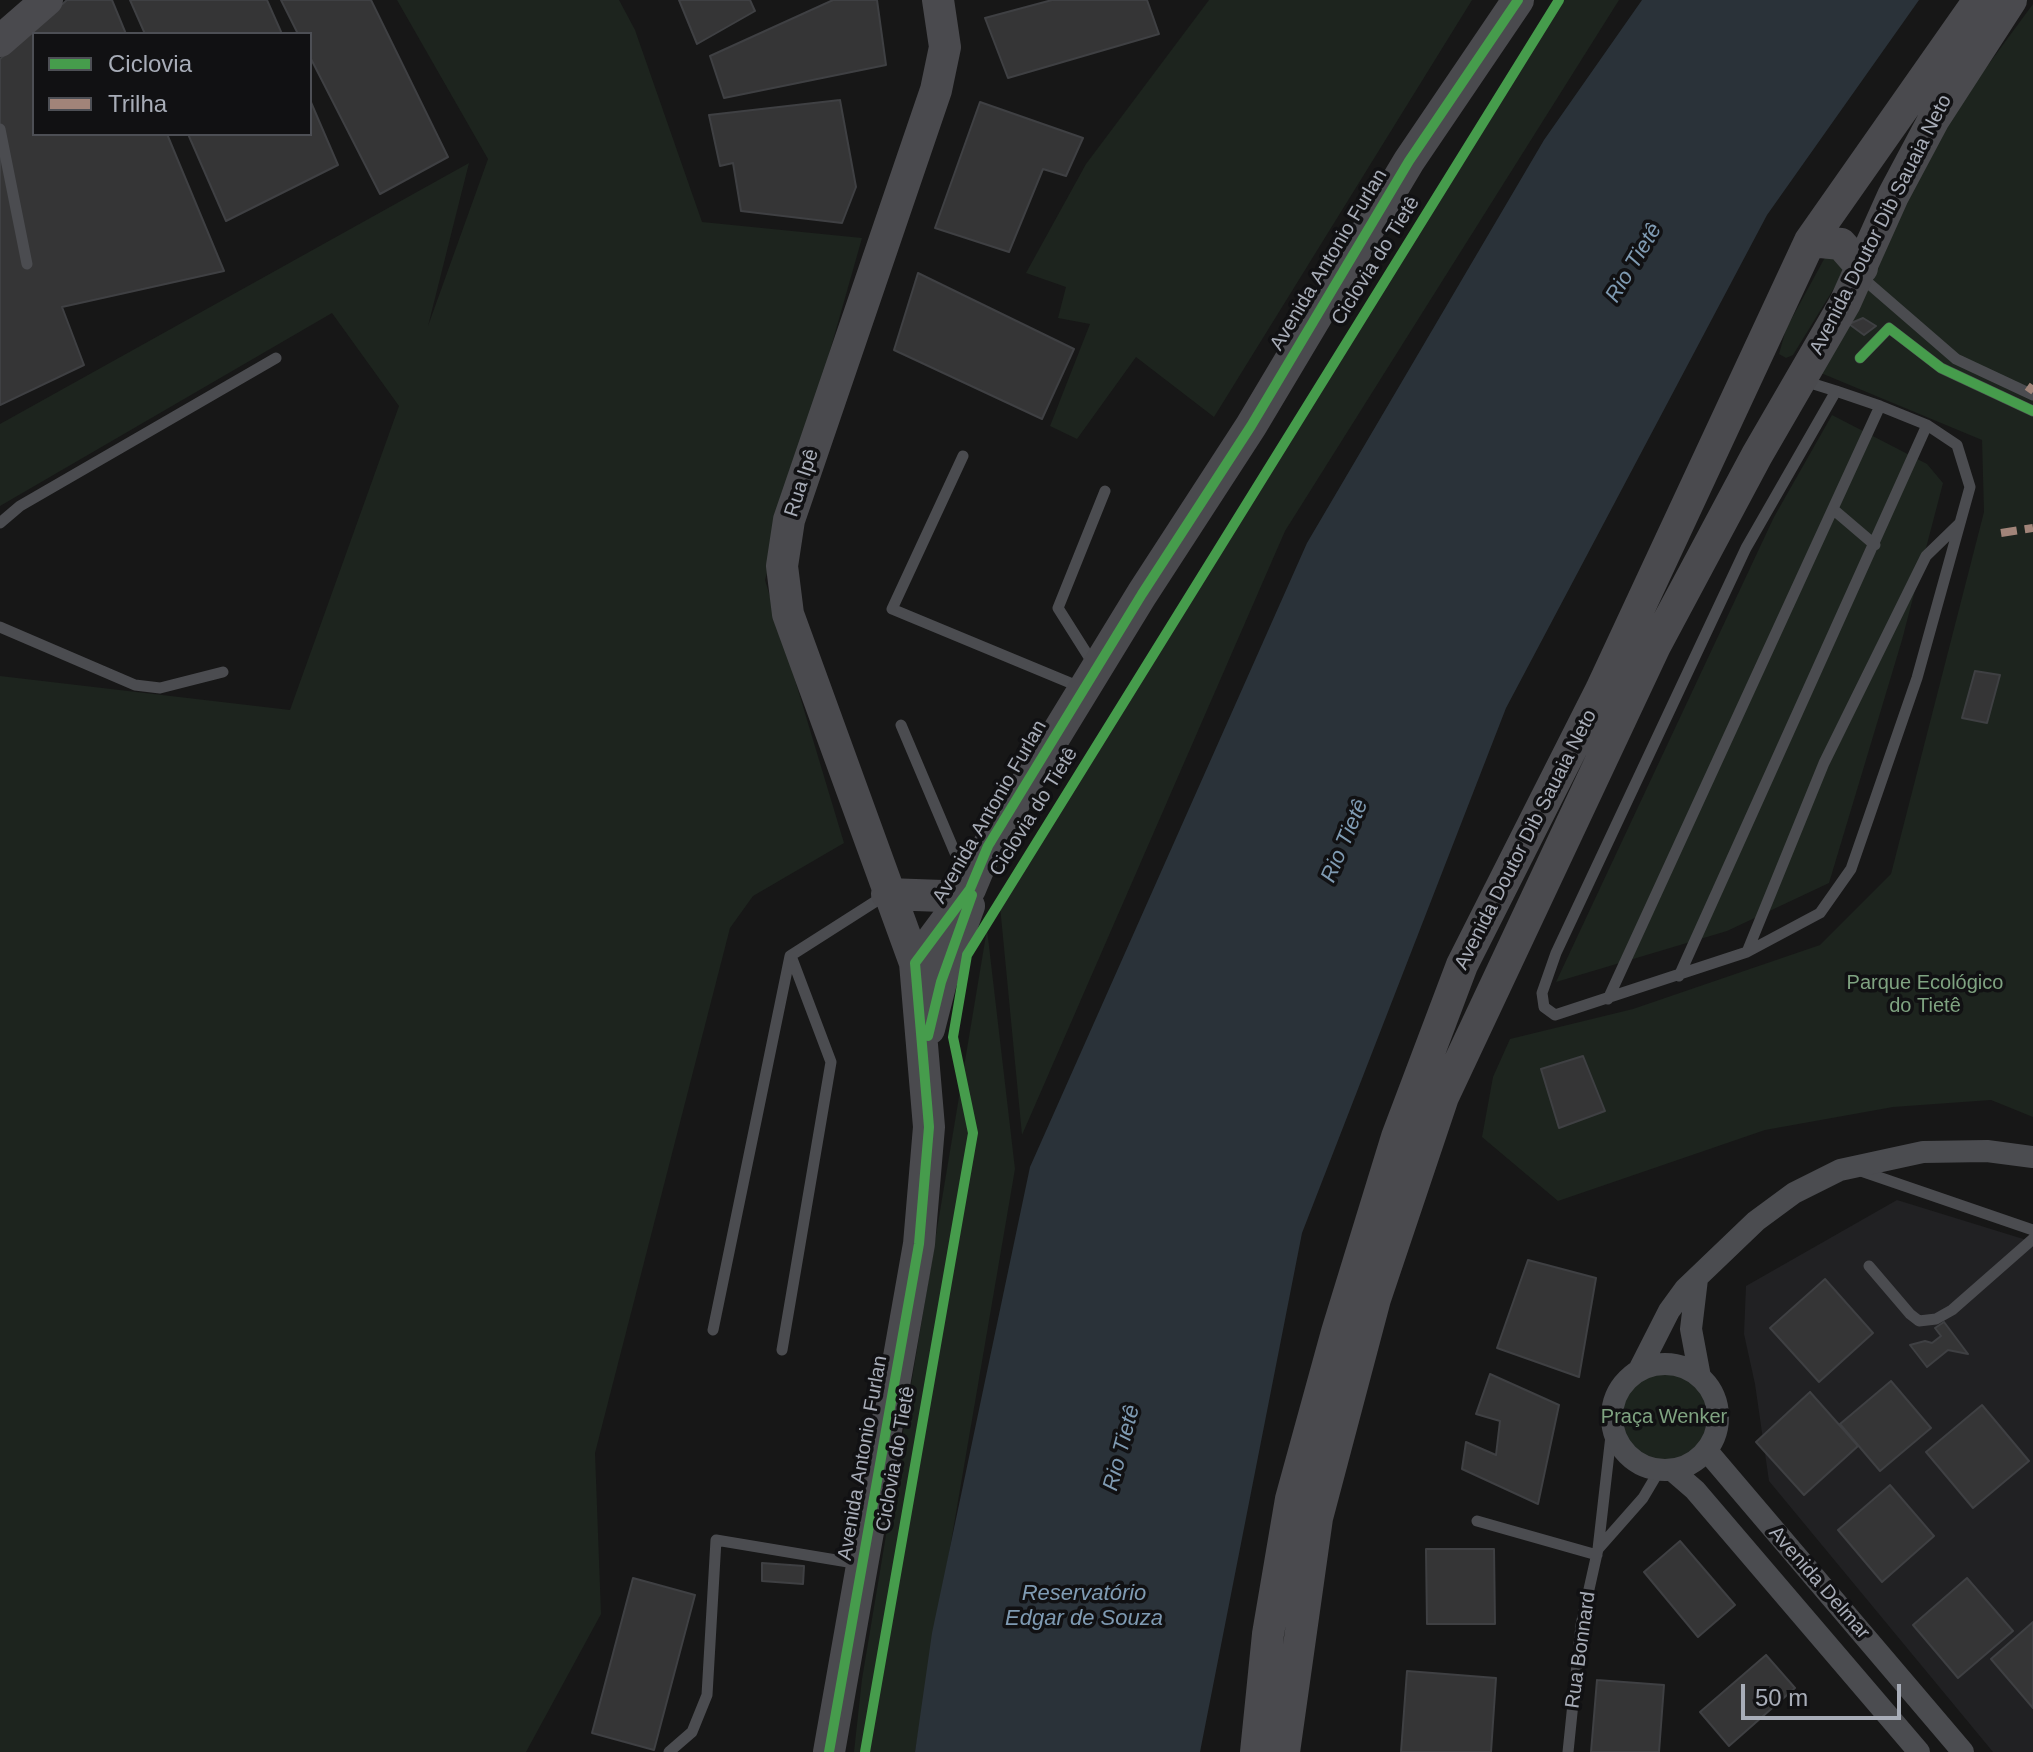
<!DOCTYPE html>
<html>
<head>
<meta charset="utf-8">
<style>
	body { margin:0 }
	#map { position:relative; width:2033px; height:1752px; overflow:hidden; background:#171717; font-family:Arial,sans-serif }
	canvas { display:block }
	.legend { position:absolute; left:32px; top:32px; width:280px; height:104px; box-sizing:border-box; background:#111113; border:2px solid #4d4f55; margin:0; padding:10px 14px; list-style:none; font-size:24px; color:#a8adb8 }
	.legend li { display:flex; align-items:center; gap:16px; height:40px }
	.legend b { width:40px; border:2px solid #4d4f55 }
	.scale { position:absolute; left:1741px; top:1684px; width:160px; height:36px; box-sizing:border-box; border:4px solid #a8adb8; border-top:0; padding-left:10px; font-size:24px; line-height:28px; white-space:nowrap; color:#a8adb8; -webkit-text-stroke:6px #111113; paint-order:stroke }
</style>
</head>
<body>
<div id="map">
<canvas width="2033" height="1752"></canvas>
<ul class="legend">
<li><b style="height:10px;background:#469c4c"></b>Ciclovia</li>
<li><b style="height:10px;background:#a18479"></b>Trilha</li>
</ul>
<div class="scale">50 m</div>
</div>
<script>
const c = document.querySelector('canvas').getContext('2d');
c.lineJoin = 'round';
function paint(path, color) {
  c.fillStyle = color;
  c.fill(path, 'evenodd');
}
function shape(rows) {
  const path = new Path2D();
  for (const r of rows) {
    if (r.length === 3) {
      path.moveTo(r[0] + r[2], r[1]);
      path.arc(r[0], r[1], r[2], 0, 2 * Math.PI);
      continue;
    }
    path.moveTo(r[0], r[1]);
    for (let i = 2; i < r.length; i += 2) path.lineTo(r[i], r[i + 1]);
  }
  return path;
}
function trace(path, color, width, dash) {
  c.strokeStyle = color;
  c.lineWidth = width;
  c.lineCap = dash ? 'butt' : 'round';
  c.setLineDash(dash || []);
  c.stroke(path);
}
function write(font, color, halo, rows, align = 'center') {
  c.font = font + ' Arial,sans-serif';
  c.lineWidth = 7;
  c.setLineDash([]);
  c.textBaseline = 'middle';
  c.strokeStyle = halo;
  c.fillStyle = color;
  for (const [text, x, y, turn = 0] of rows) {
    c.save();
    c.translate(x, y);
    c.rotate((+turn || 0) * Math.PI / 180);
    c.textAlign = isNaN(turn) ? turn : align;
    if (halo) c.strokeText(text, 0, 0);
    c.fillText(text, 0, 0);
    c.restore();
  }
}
paint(shape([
	[1897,1200,2033,1242,2033,1752,1993,1752,1769,1481,1755,1384,1744,1334,1746,1286]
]), '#212123');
paint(shape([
	[397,0,619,0,635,30,702,222,862,238,765,580,844,843,753,896,730,928,595,1453,601,1614,526,1752,0,1752,0,676,290,710,399,406,332,313,0,506,0,424,469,163,428,326,488,159],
	[1209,0,1472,0,1214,417,1136,357,1077,439,1050,426,1090,324,1058,318,1066,287,1026,273,1086,164],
	[1555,0,1619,0,1285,531,1022,1135,1000,906],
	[2033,4,2033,1117,1991,1100,1893,1107,1765,1130,1558,1201,1482,1137,1493,1077,1510,1039,1633,1009,1820,945,1891,874,1984,512,1982,440,1816,371,1943,126],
	[1829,250,1847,267,1793,355,1786,358,1779,354,1786,329],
	[1832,415,1927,464,1943,483,1902,640,1829,883,1727,931,1556,982,1774,517],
	[987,929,1015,1169,915,1752,854,1752,862,1679],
	[1664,1417,45]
]), '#1d241e');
paint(shape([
	[1642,0,1919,0,1767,215,1506,708,1302,1233,1200,1752,915,1752,932,1633,1030,1167,1307,543,1544,140]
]), '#2a3239');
const building = shape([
	[67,0,112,0,126,34,34,34,34,134,167,134,224,271,62,307,84,365,0,405,0,59,67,0],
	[130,0,267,0,282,34,145,34,130,0],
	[281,0,371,0,448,157,380,194,310,57,310,34,298,34,281,0],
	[679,0,750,0,755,11,697,44,679,0],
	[833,0,877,0,886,65,724,98,710,56,833,0],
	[1052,0,1147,0,1159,34,1008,78,985,18,1052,0],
	[310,100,338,165,226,221,188,134,310,134,310,100],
	[840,100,856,187,842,223,741,211,733,163,720,166,709,115,840,100],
	[980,102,1083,138,1066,176,1043,169,1009,252,935,228,980,102],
	[918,273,1074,349,1042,419,894,350,918,273],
	[1863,318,1876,326,1864,335,1849,324,1863,318],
	[1975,671,2000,675,1987,723,1962,718,1975,671],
	[1583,1056,1605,1111,1559,1128,1541,1069,1583,1056],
	[1528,1260,1596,1278,1579,1377,1497,1348,1528,1260],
	[1825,1279,1873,1333,1819,1382,1770,1328,1825,1279],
	[1944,1322,1968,1354,1948,1350,1927,1367,1910,1345,1925,1341,1932,1343,1941,1336,1935,1328,1944,1322],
	[1490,1374,1559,1405,1538,1504,1462,1469,1466,1442,1496,1455,1500,1421,1476,1414,1490,1374],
	[1891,1381,1931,1428,1880,1471,1840,1424,1891,1381],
	[1810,1392,1858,1446,1804,1495,1756,1442,1810,1392],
	[1982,1405,2029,1461,1973,1508,1926,1452,1982,1405],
	[1890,1485,1934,1536,1882,1582,1838,1530,1890,1485],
	[1680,1541,1735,1605,1698,1637,1644,1572,1680,1541],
	[1426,1549,1494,1549,1495,1624,1427,1624,1426,1549],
	[762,1563,804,1566,803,1584,762,1581,762,1563],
	[633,1578,695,1595,654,1750,592,1733,633,1578],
	[1967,1578,2013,1631,1958,1678,1913,1625,1967,1578],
	[2033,1622,2033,1708,1991,1659,2033,1622],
	[1766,1655,1795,1688,1729,1746,1700,1712,1766,1655],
	[1407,1671,1496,1678,1491,1752,1401,1752,1407,1671],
	[1597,1680,1664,1685,1659,1752,1591,1752,1597,1680]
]);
paint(building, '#353536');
trace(building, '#3f4043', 2);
trace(shape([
	[0,129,27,264],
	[1859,275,1956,359,2033,395],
	[1860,358,1889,328,1941,368,2033,411],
	[1804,381,1836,391,1880,406,1927,425,1957,445,1970,487,1917,678,1851,869,1820,913,1747,952,1555,1015,1544,1007,1542,993,1556,953,1746,548,1836,391],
	[963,456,892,609,1080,687],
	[1834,510,1875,545],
	[0,523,20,506,276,358],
	[0,627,135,685,160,688,223,672],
	[1094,665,1058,608,1105,491],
	[901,725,967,881],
	[1747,952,1824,763,1926,556,1959,524],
	[1679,976,1927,425],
	[1608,999,1880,406],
	[1858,1170,2033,1230],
	[1869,1266,1910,1314,1919,1321,1936,1319,1952,1310,2033,1239],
	[713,1330,790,956,884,896],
	[782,1350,831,1062,791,956],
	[1477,1521,1597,1555],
	[1598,1549,1643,1498,1659,1471],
	[669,1752,692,1732,707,1695,716,1540,860,1564],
	[1568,1752,1581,1625,1598,1549,1612,1427]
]), '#4b4c50', 11);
trace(shape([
	[1697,1279,1691,1329,1700,1377],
	[1665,1417,53],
	[1639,1370,1669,1311,1685,1289,1756,1221,1794,1193,1840,1170,1923,1152,1987,1151,2033,1157],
	[1707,1451,1963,1752],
	[1673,1471,1695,1490,1919,1752]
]), '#4b4c50', 22);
trace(shape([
	[0,41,47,0],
	[1810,241,1841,244,1862,268],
	[887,894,943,896,970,889],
	[915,963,970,889,988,846,1142,594,1251,426,1409,161,1518,0],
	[929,1029,941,982,969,906],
	[829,1752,919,1244,929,1127,915,963,788,614,782,566,789,520,936,90,945,47,938,0],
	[1256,1752,1268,1634,1291,1499,1337,1332,1397,1137,1462,965,1601,690,1810,241,1979,0],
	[1284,1752,1317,1518,1375,1299,1443,1097,1655,646,1757,455,1845,303,1893,196,1934,119,2011,0]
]), '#4a4a4e', 32);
trace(shape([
	[2028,392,2033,385],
	[2001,533,2033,528]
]), '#a18479', 8, [16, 8]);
trace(shape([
	[1860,358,1889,328,1941,368,2033,411],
	[928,1036,941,982,972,895],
	[829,1752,919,1244,929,1127,915,963,970,889,988,846,1142,594,1251,426,1409,161,1518,0],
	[865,1752,973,1133,953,1037,967,955,1559,0]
]), '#469c4c', 10);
write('20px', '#a8adb8', '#111113', [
	["Avenida Doutor Dib Sauaia Neto",1881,225,-63],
	["Avenida Antonio Furlan",1329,260,-59],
	["Ciclovia do Tietê",1376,261,-58],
	["Rua Ipê",802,483,-72],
	["Avenida Antonio Furlan",990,812,-60],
	["Ciclovia do Tietê",1034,812,-58],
	["Avenida Doutor Dib Sauaia Neto",1526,840,-63],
	["Avenida Antonio Furlan",863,1458,-80],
	["Ciclovia do Tietê",896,1459,-80],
	["Avenida Delmar",1819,1583,49],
	["Rua Bonnard",1581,1650,-82]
]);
write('20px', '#7fa381', '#111113', [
	["Parque Ecológico",1925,983],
	["do Tietê",1925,1006],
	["Praça Wenker",1664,1417]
]);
write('italic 22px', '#7f9bb3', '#111113', [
	["Rio Tietê",1634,263,-59],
	["Rio Tietê",1345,841,-67],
	["Rio Tietê",1122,1448,-75],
	["Reservatório",1084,1594],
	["Edgar de Souza",1084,1619]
]);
</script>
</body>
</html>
